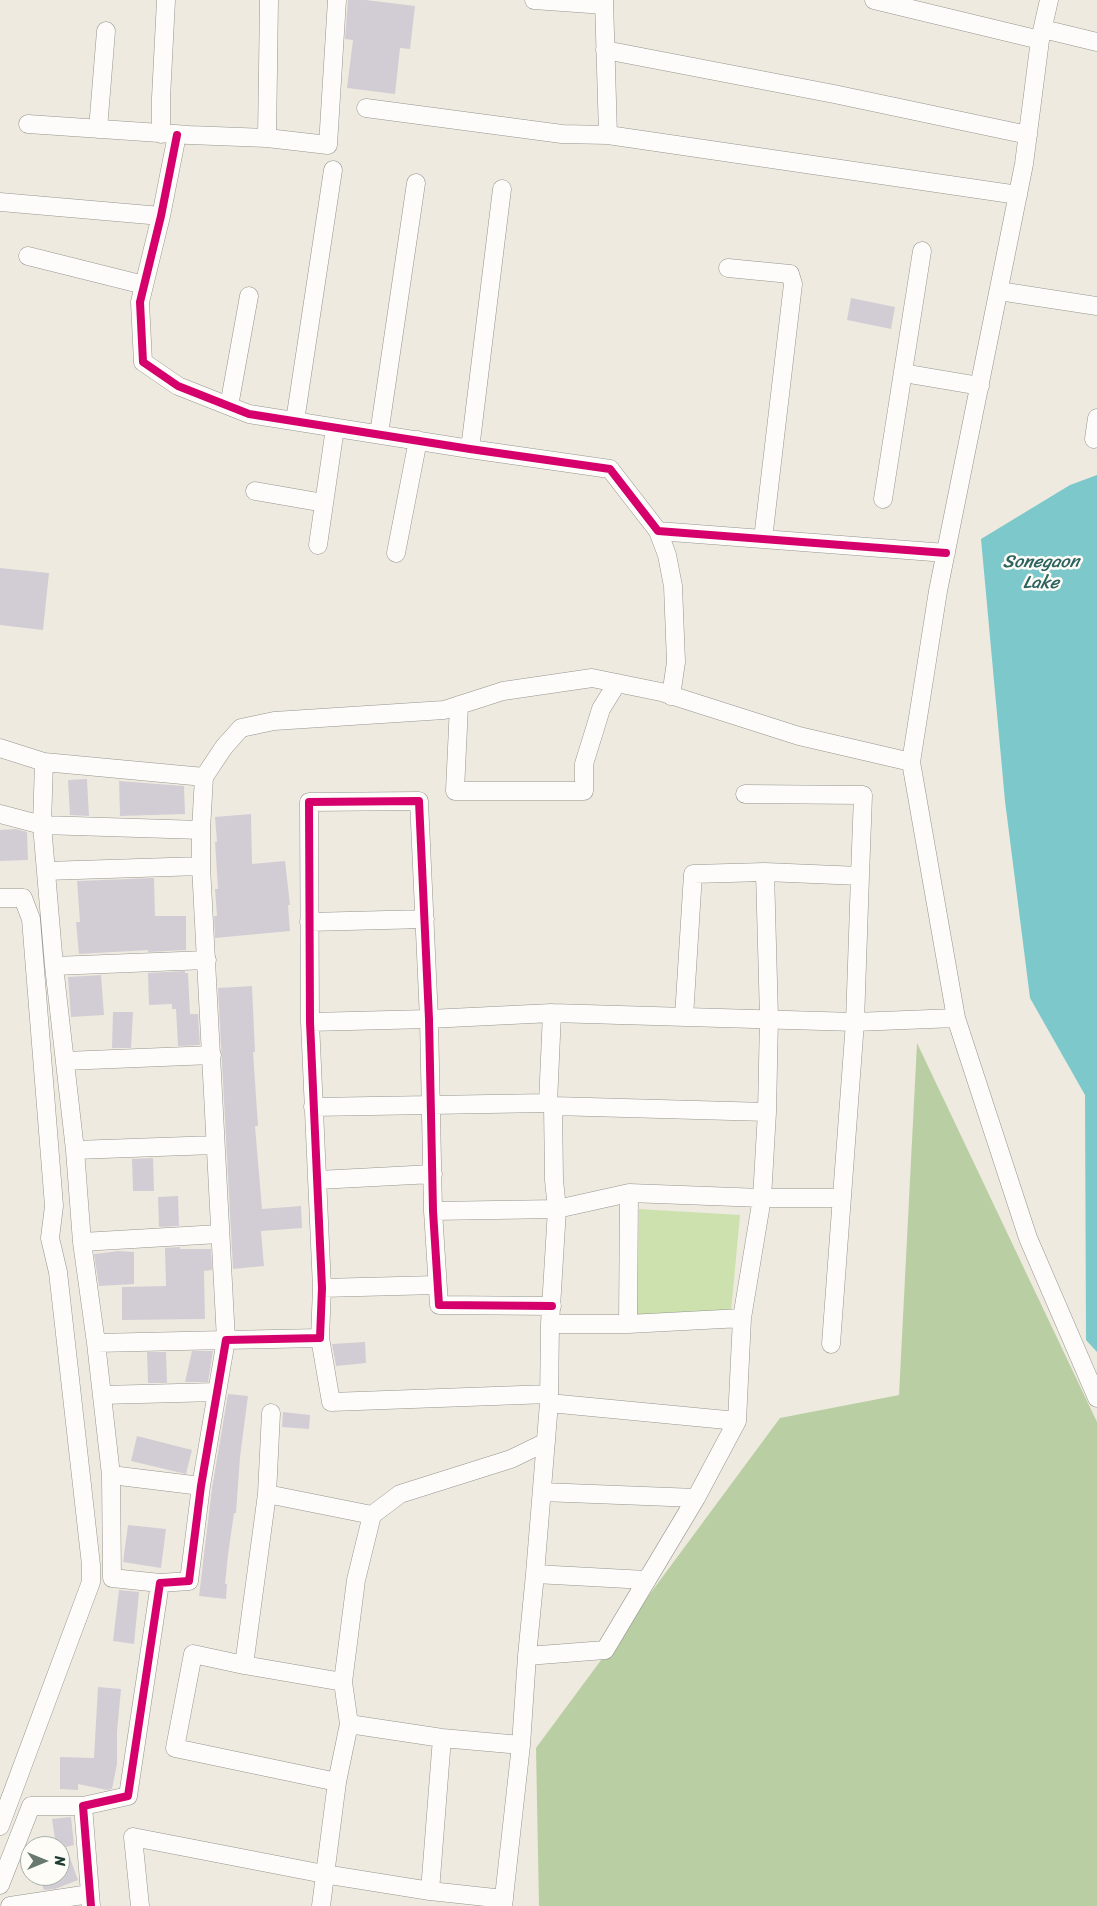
<!DOCTYPE html>
<html>
<head>
<meta charset="utf-8">
<style>
	body { margin:0 }
	#map { position:relative; width:1097px; height:1906px; overflow:hidden; background:#efeadf; font-family:Sriracha,sans-serif }
	canvas { display:block }
	.north { position:absolute; left:20px; top:1836px; width:50px; height:50px; box-sizing:border-box; background:#fdfcf7; border:1px solid #a4b0a9; border-radius:50%; rotate:90deg; font-size:14px; font-weight:700; line-height:20px; text-align:center; color:#1f3d34 }
	.north::after { content:''; display:block; margin:auto; width:18px; height:22px; background:#687a70; clip-path:polygon(50% 0,100% 100%,50% 72%,0 100%) }
</style>
</head>
<body>
<div id="map">
<canvas width="1097" height="1906"></canvas>
<div class="north">N</div>
</div>
<script>
const c = document.querySelector('canvas').getContext('2d');
c.lineJoin = 'round';
function paint(path, color) {
  c.fillStyle = color;
  c.fill(path, 'evenodd');
}
function shape(rows) {
  const path = new Path2D();
  for (const r of rows) {
    path.moveTo(r[0], r[1]);
    for (let i = 2; i < r.length; i += 2) path.lineTo(r[i], r[i + 1]);
  }
  return path;
}
function trace(path, color, width, dash) {
  c.strokeStyle = color;
  c.lineWidth = width;
  c.lineCap = dash ? 'butt' : 'round';
  c.setLineDash(dash || []);
  c.stroke(path);
}
function write(font, color, halo, rows, align = 'center') {
  c.font = font + ' Sriracha,sans-serif';
  c.lineWidth = 5;
  c.setLineDash([]);
  c.textBaseline = 'middle';
  c.strokeStyle = halo;
  c.fillStyle = color;
  for (const [text, x, y, turn = 0] of rows) {
    c.save();
    c.translate(x, y);
    c.rotate((+turn || 0) * Math.PI / 180);
    c.textAlign = isNaN(turn) ? turn : align;
    if (halo) c.strokeText(text, 0, 0);
    c.fillText(text, 0, 0);
    c.restore();
  }
}
paint(shape([
	[639,1209,740,1215,731,1312,637,1315]
]), '#cce1ad');
paint(shape([
	[917,1043,1097,1422,1097,1906,539,1906,536,1748,780,1418,899,1395]
]), '#b9cfa3');
paint(shape([
	[1097,475,1097,1352,1086,1340,1085,1095,1030,998,1005,801,981,539,1070,485]
]), '#7dc8cb');
paint(shape([
	[348,0,366,0,415,6,410,49,400,48,395,94,347,88,353,40,345,39],
	[851,298,895,307,891,329,847,320],
	[0,568,49,573,43,630,0,625],
	[87,779,89,816,70,815,68,780],
	[119,781,184,786,185,814,120,816],
	[251,814,252,864,285,861,290,905,288,905,290,931,215,938,214,916,217,916,215,889,218,889,215,842,217,842,215,817],
	[16,829,27,832,28,860,0,861,0,830],
	[154,878,155,916,186,916,186,950,148,952,148,950,79,954,76,922,80,922,77,881],
	[185,971,185,973,188,973,190,1014,198,1014,200,1045,178,1046,176,1009,172,1009,172,1004,149,1005,148,973],
	[101,975,104,1015,71,1017,68,977],
	[252,986,255,1052,253,1052,258,1126,255,1126,262,1209,301,1206,302,1228,261,1231,264,1266,233,1269,218,988],
	[113,1012,133,1012,131,1048,112,1048],
	[153,1158,154,1191,133,1191,132,1159],
	[178,1196,179,1226,159,1227,158,1197],
	[180,1247,180,1249,211,1249,212,1270,204,1271,205,1319,122,1320,122,1287,166,1286,165,1248],
	[119,1251,134,1252,134,1284,99,1286,94,1254],
	[365,1342,366,1363,336,1366,332,1344],
	[192,1351,213,1351,208,1382,185,1382],
	[147,1352,166,1352,167,1383,148,1383],
	[228,1394,248,1396,240,1457,236,1513,234,1513,228,1555,225,1584,227,1584,226,1599,199,1596,212,1488],
	[283,1412,310,1415,309,1429,282,1427],
	[137,1436,192,1450,186,1474,131,1461],
	[128,1525,166,1529,161,1568,123,1562],
	[119,1590,139,1592,134,1644,113,1641],
	[98,1687,121,1689,117,1732,117,1764,112,1789,107,1790,78,1784,78,1790,60,1789,60,1757,94,1758],
	[71,1817,74,1845,66,1847,78,1880,55,1889,44,1890,39,1876,60,1876,60,1846,56,1846,52,1819]
]), '#d2cdd5');
const minor = shape([
	[534,0,604,5],
	[604,0,608,135,1018,195],
	[874,0,1040,40],
	[1043,29,1097,42],
	[605,50,834,94,1028,135],
	[366,108,562,134,608,135],
	[28,124,189,135,267,138,328,145,337,0],
	[98,129,106,31],
	[161,134,161,98,166,0],
	[177,135,161,216,140,302,143,362,178,386,249,414,470,449,610,469,658,531,946,553],
	[267,138,269,0],
	[0,202,161,216],
	[28,256,144,285],
	[728,268,790,274,793,284,763,539],
	[999,291,1097,306],
	[903,373,980,386],
	[229,406,249,296],
	[295,421,333,170],
	[379,434,416,183],
	[1094,439,1097,418],
	[470,449,502,189],
	[255,491,324,503],
	[883,499,922,251],
	[658,531,667,555,673,586,676,662,671,696],
	[318,545,335,428],
	[396,553,418,440],
	[459,705,455,791,584,791,584,764,601,709,617,683],
	[0,748,44,762,204,777],
	[44,762,42,825,54,966],
	[745,794,863,795,860,876],
	[0,814,42,825,201,830],
	[46,871,201,866],
	[0,898,23,898,31,919,54,1206,50,1238,58,1272,91,1565,91,1582,0,1826],
	[309,922,425,919],
	[684,1017,693,874,765,872],
	[956,1018,911,762,938,591,1024,164,1040,40,1049,0],
	[310,1022,429,1019,552,1013,855,1022,956,1018,1028,1238,1097,1398],
	[65,1061,212,1055],
	[553,1106,767,1112],
	[313,1107,548,1103],
	[75,1150,215,1145],
	[318,1180,433,1174],
	[433,1211,557,1209,629,1193],
	[82,1242,75,1150,54,966,207,960],
	[322,1288,437,1285],
	[550,1324,628,1324,742,1318],
	[628,1324,629,1193,762,1198,742,1318,737,1421,696,1498,605,1650,527,1656,535,1574,646,1580],
	[320,1338,331,1402,549,1394],
	[96,1343,82,1242,219,1234],
	[831,1344,855,1022,860,876,765,872,769,1018,767,1112,762,1198,841,1198],
	[102,1395,217,1392],
	[549,1403,737,1421],
	[271,1413,267,1494,244,1665,193,1654,175,1748,337,1782],
	[111,1475,201,1486],
	[542,1492,696,1498],
	[267,1494,372,1515],
	[535,1574,549,1403,550,1324,557,1209,554,1180,553,1106,548,1103,552,1013],
	[160,1583,112,1578,111,1475,96,1343,226,1340,201,866,201,830,204,777,224,747,241,728,274,721,444,710,503,691,592,678,661,692,799,736,911,762],
	[244,1665,343,1682],
	[442,1738,430,1891,504,1899],
	[521,1745,527,1656],
	[0,1885,31,1806,83,1806],
	[10,1906,90,1894],
	[91,1906,83,1806,128,1796,160,1583,189,1581,201,1486,226,1340,320,1338,322,1288,310,1022,309,802,419,801,429,1019,433,1211,439,1305,552,1306],
	[140,1906,133,1837,324,1874,430,1891],
	[321,1906,337,1782,349,1724],
	[503,1906,521,1745,442,1738,349,1724,343,1682,356,1580,372,1515,400,1494,511,1459,546,1442]
]);
trace(minor, '#93958e', 19);
trace(minor, '#fdfcfa', 18);
trace(shape([
	[177,135,161,216,140,302,143,362,178,386,249,414,470,449,610,469,658,531,946,553],
	[91,1906,83,1806,128,1796,160,1583,189,1581,201,1486,226,1340,320,1338,322,1288,310,1022,309,802,419,801,429,1019,433,1211,439,1305,552,1306]
]), '#d6006c', 8);
write('italic 18px', '#2c625f', '#fdfcf7', [
	["Sonegaon",1041,562],
	["Lake",1041,583]
]);
</script>
</body>
</html>
